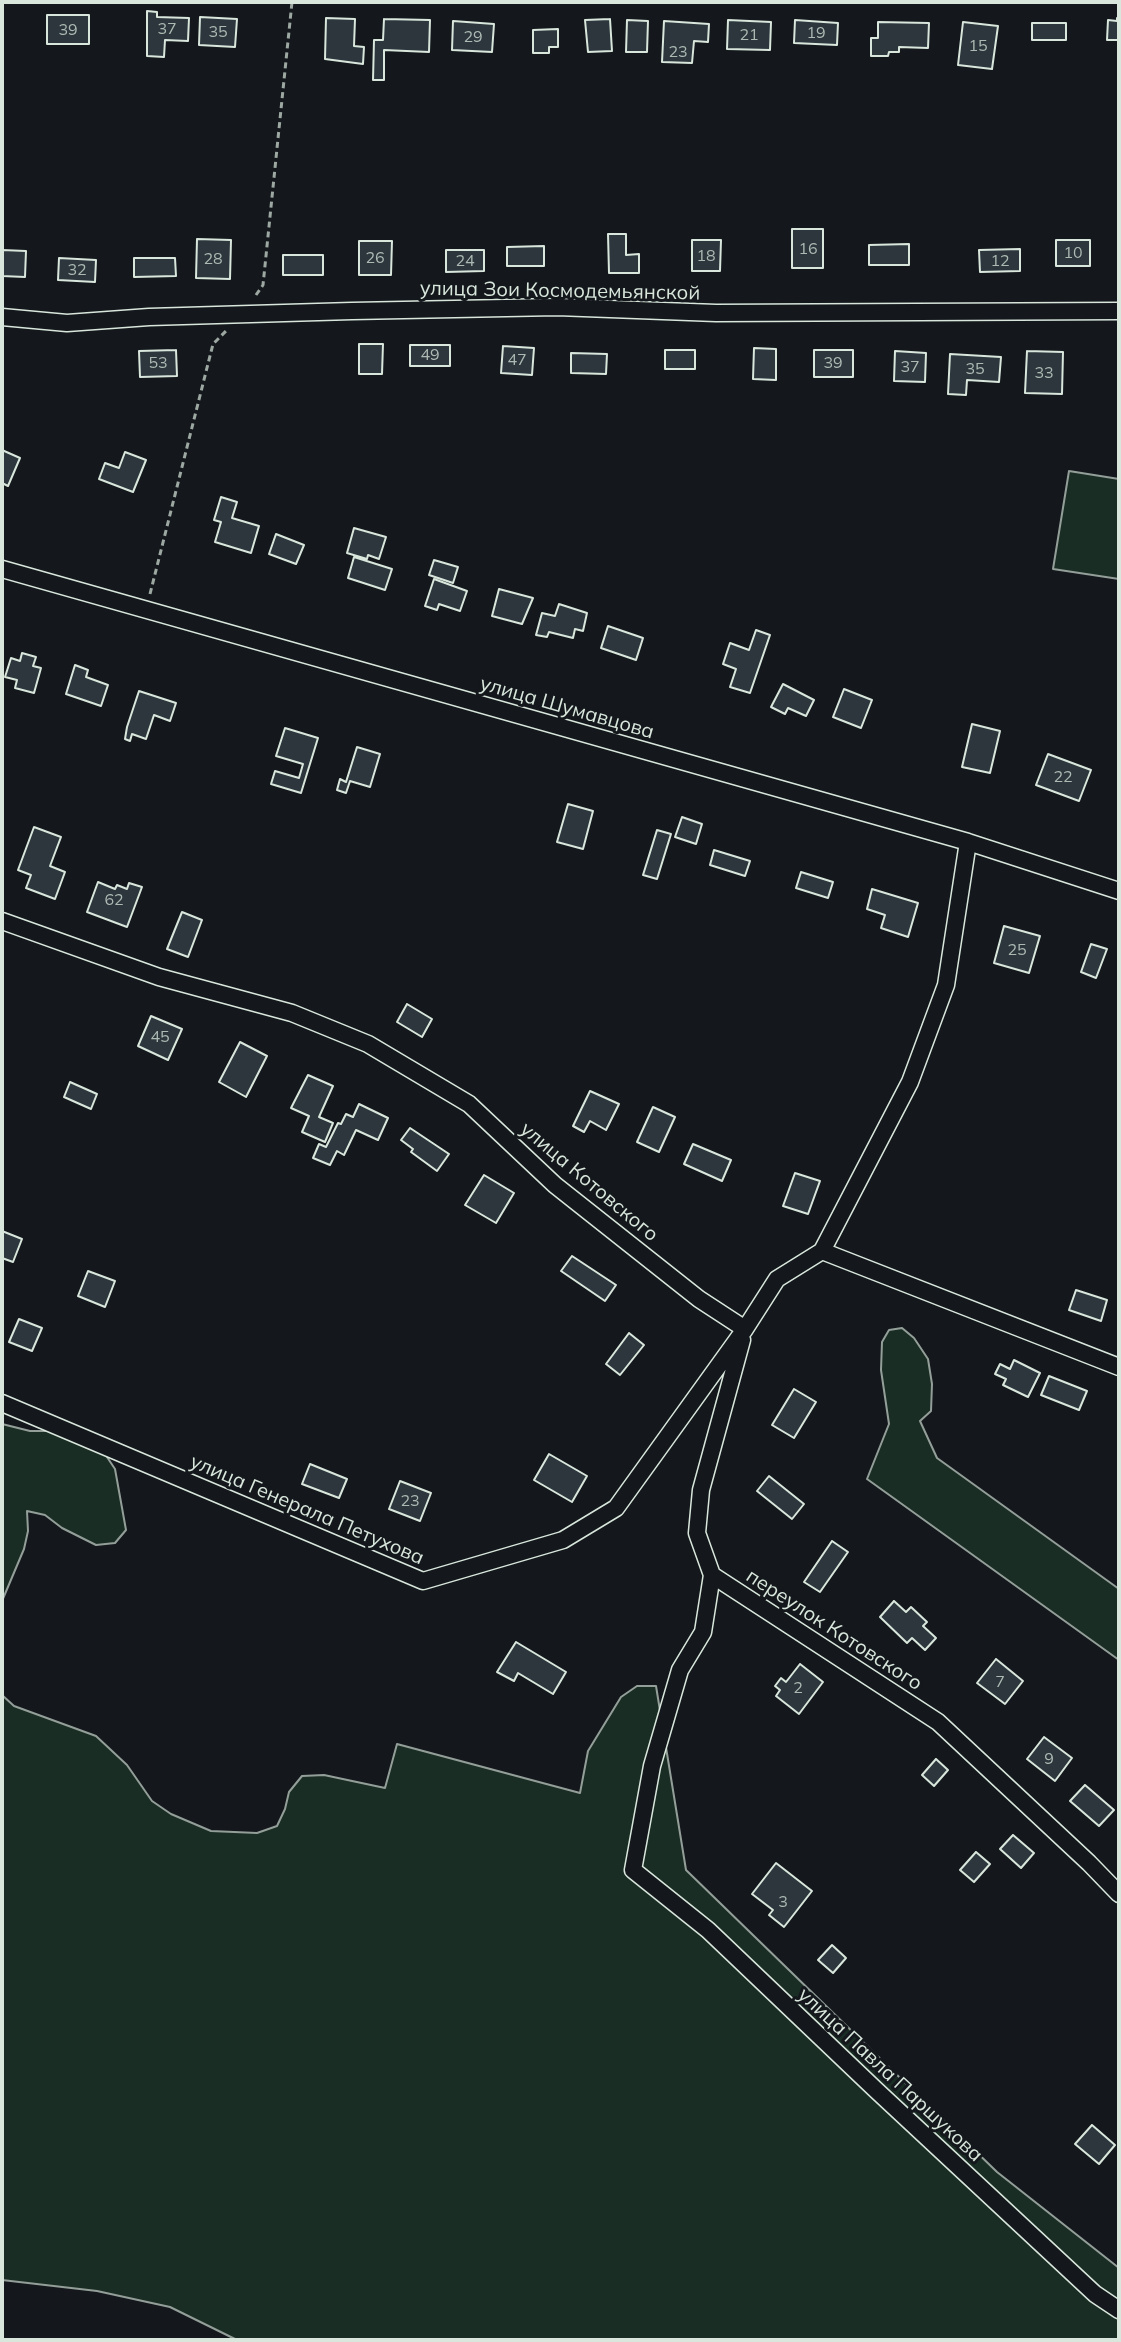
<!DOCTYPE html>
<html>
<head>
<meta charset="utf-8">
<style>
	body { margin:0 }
	#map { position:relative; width:1121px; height:2342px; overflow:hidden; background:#14181c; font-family:Mulish,sans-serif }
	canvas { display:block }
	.frame { position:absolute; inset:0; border:4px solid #d8e6dc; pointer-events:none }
</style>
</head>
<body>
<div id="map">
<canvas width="1121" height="2342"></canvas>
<div class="frame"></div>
</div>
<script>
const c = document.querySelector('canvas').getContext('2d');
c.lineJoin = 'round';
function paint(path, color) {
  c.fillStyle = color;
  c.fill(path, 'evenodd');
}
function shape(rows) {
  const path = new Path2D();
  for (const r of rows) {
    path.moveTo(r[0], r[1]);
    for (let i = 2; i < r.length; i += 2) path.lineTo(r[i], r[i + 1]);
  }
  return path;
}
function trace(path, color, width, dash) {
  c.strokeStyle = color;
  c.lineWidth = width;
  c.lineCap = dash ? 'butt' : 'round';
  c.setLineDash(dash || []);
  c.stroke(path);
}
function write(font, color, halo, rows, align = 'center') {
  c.font = font + ' Mulish,sans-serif';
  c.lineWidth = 6;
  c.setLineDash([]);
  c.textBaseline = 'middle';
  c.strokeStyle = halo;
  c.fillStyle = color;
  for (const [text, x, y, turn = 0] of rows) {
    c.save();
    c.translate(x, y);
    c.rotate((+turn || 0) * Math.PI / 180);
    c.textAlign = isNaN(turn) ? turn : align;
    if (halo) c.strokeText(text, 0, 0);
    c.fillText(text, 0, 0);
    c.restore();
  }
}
const green = shape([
	[1069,471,1119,479,1119,579,1053,569,1069,471],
	[902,1328,914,1338,928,1359,932,1384,931,1411,920,1421,937,1458,1119,1589,1119,1660,867,1479,889,1424,881,1370,882,1342,889,1330,902,1328],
	[2,1424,30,1431,67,1431,105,1454,115,1469,126,1530,115,1543,96,1545,62,1528,45,1515,27,1511,28,1531,24,1549,2,1601,2,1424],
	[637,1686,656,1686,686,1870,997,2172,1119,2268,1119,2340,237,2340,170,2307,97,2291,2,2280,2,1695,14,1706,96,1736,127,1765,152,1801,171,1814,211,1831,257,1833,277,1826,285,1809,289,1792,302,1776,324,1775,385,1788,397,1744,580,1793,588,1751,621,1697,637,1686]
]);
paint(green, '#1a2d24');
trace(green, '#939e99', 2);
const building = shape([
	[147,11,157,12,157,17,189,18,188,41,165,40,164,57,147,56,147,11],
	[47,15,89,15,89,44,47,44,47,15],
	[200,17,237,19,235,47,199,45,200,17],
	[326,18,355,19,354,46,364,47,363,64,325,59,326,18],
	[1117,18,1119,18,1119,40,1107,40,1108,20,1117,21,1117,18],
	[384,19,430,20,429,52,384,50,384,80,373,80,374,40,383,40,384,19],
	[610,19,612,51,588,52,585,20,610,19],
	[627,20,648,21,647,52,626,52,627,20],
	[728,20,771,22,770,50,727,49,728,20],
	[795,20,838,23,837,45,794,43,795,20],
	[453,21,494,24,492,52,452,50,453,21],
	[664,21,709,24,708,42,694,41,692,63,662,62,664,21],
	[878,22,929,23,928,48,899,47,899,52,889,52,888,56,871,56,871,38,878,38,878,22],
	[963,22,998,26,992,69,958,65,963,22],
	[1032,23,1066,23,1066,40,1032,40,1032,23],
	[558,29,558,47,549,47,549,53,533,53,533,30,558,29],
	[792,229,823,229,823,268,792,268,792,229],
	[608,234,626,234,626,255,639,254,639,273,609,273,608,234],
	[197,239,231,240,230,279,196,278,197,239],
	[692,240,721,240,720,271,692,271,692,240],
	[1056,240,1090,240,1090,266,1056,266,1056,240],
	[359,241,392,241,391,275,359,275,359,241],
	[909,244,909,265,869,265,869,245,909,244],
	[544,246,544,266,507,266,507,247,544,246],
	[1020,249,1020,271,980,272,979,250,1020,249],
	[2,250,26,251,25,277,2,276,2,250],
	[446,250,484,250,484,271,446,272,446,250],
	[283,255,323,255,323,275,283,275,283,255],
	[59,258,96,260,95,282,58,280,59,258],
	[134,258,175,258,176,276,134,277,134,258],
	[359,344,383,344,382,374,359,374,359,344],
	[410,345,450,345,450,366,410,366,410,345],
	[503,346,534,348,532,375,501,373,503,346],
	[754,348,776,349,776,380,753,379,754,348],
	[176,350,177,376,140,377,139,351,176,350],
	[665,350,695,350,695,369,665,369,665,350],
	[814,350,853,350,853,377,814,377,814,350],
	[895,351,926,353,925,382,894,381,895,351],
	[1027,351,1063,352,1062,394,1025,393,1027,351],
	[571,353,607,354,606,374,571,373,571,353],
	[950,354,1001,357,999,382,967,380,966,395,948,394,950,354],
	[2,450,20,458,8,486,2,483,2,450],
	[125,452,146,460,133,492,99,479,105,463,119,468,125,452],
	[221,497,237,502,232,518,259,526,251,553,215,542,221,522,214,520,221,497],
	[354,528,386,537,379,559,368,555,367,559,347,553,354,528],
	[276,534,304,545,296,564,269,554,276,534],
	[354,557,392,569,385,590,348,578,354,557],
	[434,560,458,567,453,583,429,575,434,560],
	[434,579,467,591,460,611,439,604,437,610,425,606,434,579],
	[499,589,533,598,522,624,492,616,499,589],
	[559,604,587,613,583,631,575,629,573,638,549,632,547,637,536,635,542,613,555,616,559,604],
	[608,626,643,638,636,660,601,648,608,626],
	[756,630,770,635,750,693,730,687,736,669,723,664,730,643,749,650,756,630],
	[22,653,36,657,33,666,41,668,34,693,15,688,17,680,5,677,11,658,20,661,22,653],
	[75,665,88,670,86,677,108,685,101,706,66,694,75,665],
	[783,684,814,700,806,716,788,708,785,714,771,707,783,684],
	[844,689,872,700,861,728,833,717,844,689],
	[139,691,176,703,170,721,154,715,146,739,132,734,130,741,125,739,127,727,139,691],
	[972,724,1000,731,990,773,962,767,972,724],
	[285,728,318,738,301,793,271,784,275,771,299,778,303,764,276,756,285,728],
	[357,747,380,754,370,787,350,781,346,793,337,790,340,779,346,782,357,747],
	[1048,754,1091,770,1079,801,1036,785,1048,754],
	[568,804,593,811,583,849,557,842,568,804],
	[682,817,702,824,696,844,675,837,682,817],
	[34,827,61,837,50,866,65,872,55,899,26,888,31,875,18,870,34,827],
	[657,830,671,834,657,879,643,875,657,830],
	[714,850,750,861,745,876,710,865,714,850],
	[801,872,833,882,828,898,796,888,801,872],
	[98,882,115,889,117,885,127,889,129,883,142,887,127,927,87,912,98,882],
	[872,889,918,903,908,937,881,928,885,915,867,909,872,889],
	[182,912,202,920,188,957,167,949,182,912],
	[1004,926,1040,936,1029,973,994,963,1004,926],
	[1091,944,1107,949,1096,978,1081,972,1091,944],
	[407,1004,432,1019,422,1037,397,1022,407,1004],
	[151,1016,182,1029,168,1060,138,1046,151,1016],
	[240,1042,267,1056,246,1097,219,1082,240,1042],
	[308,1075,333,1086,319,1117,333,1123,325,1142,302,1132,309,1116,291,1108,308,1075],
	[70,1082,97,1094,91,1109,64,1097,70,1082],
	[590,1091,619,1104,606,1130,590,1121,584,1132,573,1126,590,1091],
	[359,1104,388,1118,378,1140,356,1130,344,1155,337,1151,330,1165,313,1158,319,1144,326,1147,338,1123,341,1124,346,1114,353,1117,359,1104],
	[653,1107,675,1117,659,1152,637,1142,653,1107],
	[410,1128,449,1154,437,1171,411,1152,413,1149,401,1140,410,1128],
	[693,1144,731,1160,722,1181,684,1164,693,1144],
	[795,1173,820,1181,808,1214,783,1206,795,1173],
	[484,1175,514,1193,496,1223,465,1205,484,1175],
	[2,1231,22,1239,13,1262,2,1258,2,1231],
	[572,1256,616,1285,605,1301,561,1271,572,1256],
	[88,1271,115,1281,105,1307,78,1296,88,1271],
	[1076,1290,1107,1300,1101,1321,1069,1310,1076,1290],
	[19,1319,42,1328,32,1351,9,1342,19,1319],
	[629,1333,644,1345,620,1375,606,1364,629,1333],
	[1014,1360,1040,1373,1028,1397,1003,1385,1006,1379,995,1374,1000,1364,1010,1369,1014,1360],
	[1049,1376,1087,1391,1079,1410,1041,1395,1049,1376],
	[794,1389,816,1402,794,1438,772,1425,794,1389],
	[549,1454,587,1476,572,1502,534,1480,549,1454],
	[310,1464,347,1479,339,1498,302,1484,310,1464],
	[769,1476,804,1504,792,1519,757,1491,769,1476],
	[400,1481,431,1493,420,1521,389,1509,400,1481],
	[832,1541,848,1552,820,1592,804,1582,832,1541],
	[894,1601,906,1612,911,1607,927,1622,923,1626,936,1638,925,1650,912,1638,907,1643,880,1617,894,1601],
	[516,1642,566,1672,553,1694,518,1673,514,1681,497,1672,516,1642],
	[996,1659,1023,1681,1005,1704,977,1683,996,1659],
	[800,1664,823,1682,799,1714,776,1696,780,1690,775,1686,781,1678,786,1682,800,1664],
	[1044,1737,1072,1758,1055,1781,1027,1759,1044,1737],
	[936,1759,948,1770,934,1786,922,1775,936,1759],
	[1085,1785,1114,1810,1099,1826,1070,1801,1085,1785],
	[1013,1835,1034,1853,1021,1868,1000,1849,1013,1835],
	[976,1852,990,1864,974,1882,960,1870,976,1852],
	[776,1863,812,1891,784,1927,769,1915,773,1910,752,1894,776,1863],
	[832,1945,846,1958,833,1973,818,1960,832,1945],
	[1092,2125,1115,2145,1099,2164,1075,2144,1092,2125]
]);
paint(building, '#2c363c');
trace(building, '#d8e6dc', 2);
const street = shape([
	[2,317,67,323,149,317,352,311,557,307,716,313,1119,311],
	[2,569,968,842,1119,891],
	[2,921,159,977,292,1013,368,1044,469,1104,555,1185,699,1299,745,1329,777,1279,822,1251,1119,1367],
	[822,1251,910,1082,946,985,968,842],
	[742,1340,701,1490,697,1533,712,1575,938,1722,1089,1863,1119,1894],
	[2,1403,423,1581,563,1540,616,1508,745,1329],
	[712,1575,703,1632,680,1670,652,1766,633,1870,708,1930,876,2090,1095,2294,1119,2310]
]);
trace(street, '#d8e6dc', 19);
trace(shape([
	[256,295,263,285,292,2],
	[150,594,213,344,226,331]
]), '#9da8a2', 3, [6, 4]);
trace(street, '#14181c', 16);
write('16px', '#adbab4', null, [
	["37",167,29],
	["39",68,30],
	["35",218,32],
	["19",816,33],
	["21",749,35],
	["29",473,37],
	["15",978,46],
	["23",678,52],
	["16",808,249],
	["10",1073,253],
	["18",706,256],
	["26",375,258],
	["28",213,259],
	["24",465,261],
	["12",1000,261],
	["32",77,270],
	["49",430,355],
	["47",517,360],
	["53",158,363],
	["39",833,363],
	["37",910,367],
	["35",975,369],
	["33",1044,373],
	["22",1063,777],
	["62",114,900],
	["25",1017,950],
	["45",160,1037],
	["23",410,1501],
	["7",1000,1682],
	["2",798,1688],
	["9",1049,1759],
	["3",783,1902]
]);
write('20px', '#d8e6dc', '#14181c', [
	["улица Зои Космодемьянской",560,291,1],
	["улица Шумавцова",567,708,16],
	["улица Котовского",589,1182,40],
	["улица Генерала Петухова",307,1510,23],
	["переулок Котовского",834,1630,33],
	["улица Павла Паршукова",890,2075,43]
]);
</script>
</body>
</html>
